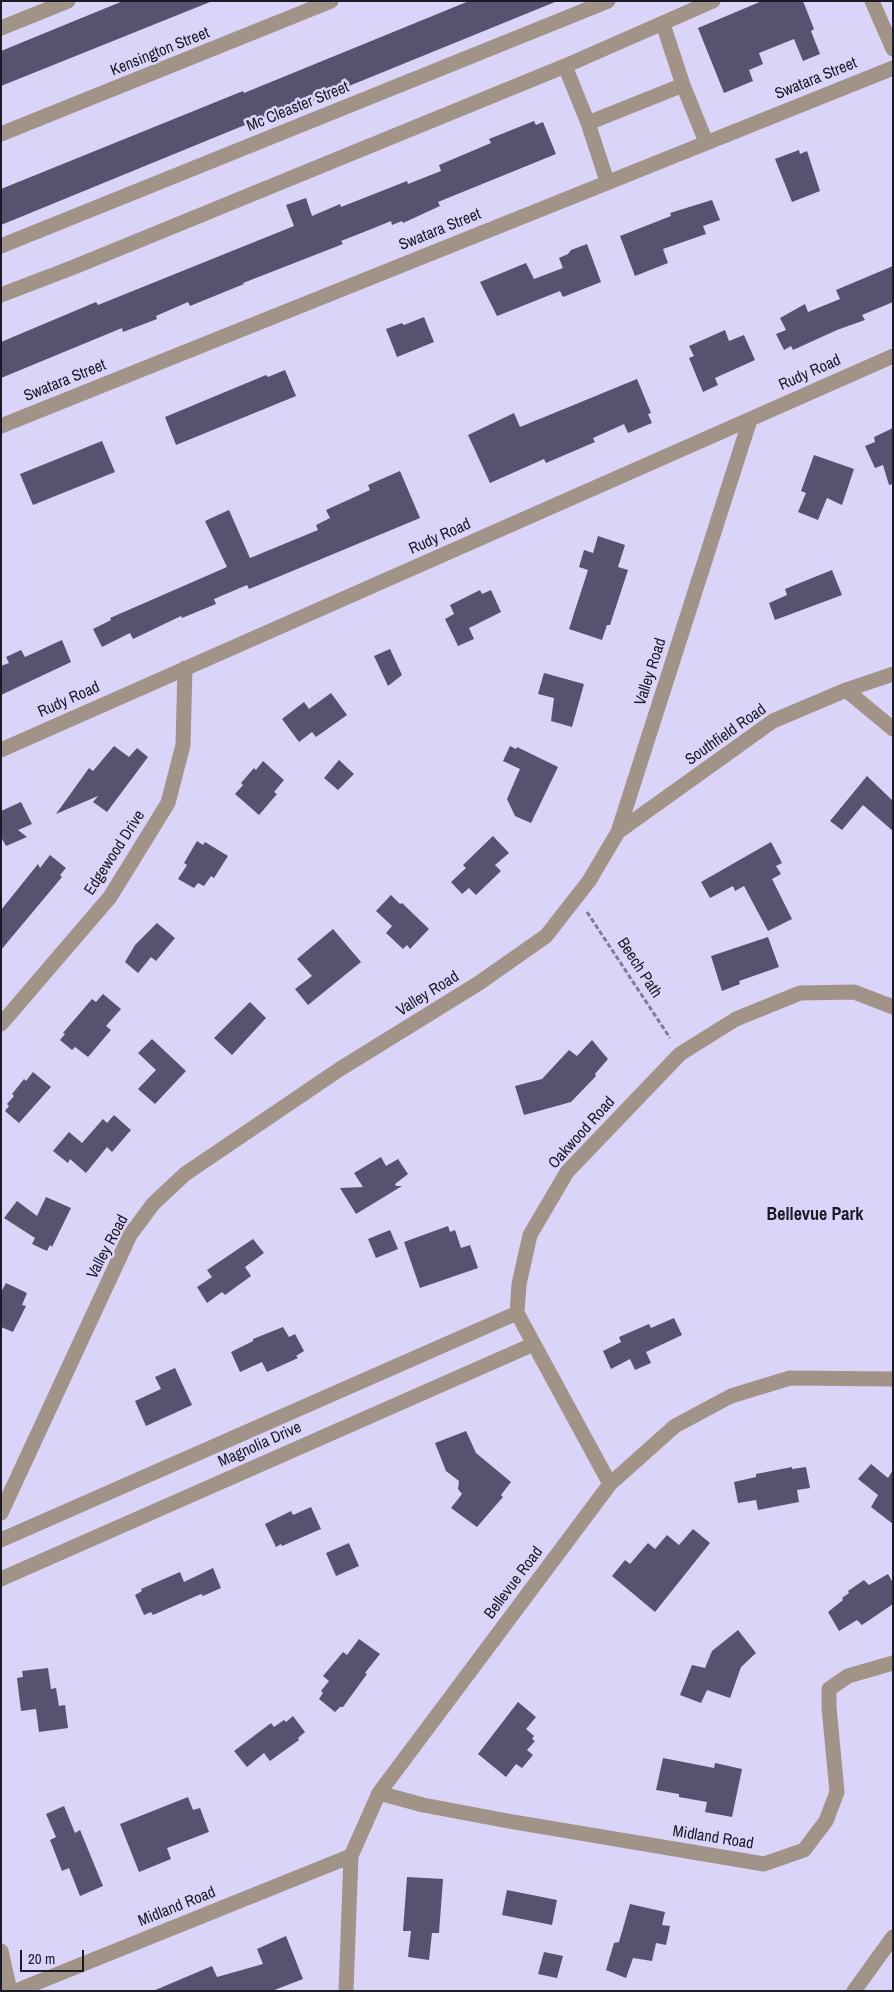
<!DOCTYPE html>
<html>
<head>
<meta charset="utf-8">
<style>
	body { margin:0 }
	#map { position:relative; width:894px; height:1992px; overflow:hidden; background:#dad4f8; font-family:"Archivo Narrow",sans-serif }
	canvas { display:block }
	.frame { position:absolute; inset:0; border:2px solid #1c1a27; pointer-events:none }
	.scale { position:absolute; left:20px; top:1950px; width:64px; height:22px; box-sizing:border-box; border:2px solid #1c1a27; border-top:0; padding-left:6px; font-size:15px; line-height:18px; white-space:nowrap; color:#1c1a27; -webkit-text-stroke:4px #dad4f8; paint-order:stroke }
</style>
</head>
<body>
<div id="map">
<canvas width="894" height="1992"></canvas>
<div class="frame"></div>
<div class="scale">20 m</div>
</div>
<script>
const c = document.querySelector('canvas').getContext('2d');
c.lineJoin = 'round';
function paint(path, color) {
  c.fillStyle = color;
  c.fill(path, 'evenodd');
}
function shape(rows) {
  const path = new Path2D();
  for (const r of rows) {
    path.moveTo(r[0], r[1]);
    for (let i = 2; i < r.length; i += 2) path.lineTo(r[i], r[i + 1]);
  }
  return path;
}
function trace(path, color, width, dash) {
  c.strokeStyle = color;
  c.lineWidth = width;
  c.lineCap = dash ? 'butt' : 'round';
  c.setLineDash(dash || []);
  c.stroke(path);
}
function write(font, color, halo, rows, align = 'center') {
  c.font = font + ' "Archivo Narrow",sans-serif';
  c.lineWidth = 5;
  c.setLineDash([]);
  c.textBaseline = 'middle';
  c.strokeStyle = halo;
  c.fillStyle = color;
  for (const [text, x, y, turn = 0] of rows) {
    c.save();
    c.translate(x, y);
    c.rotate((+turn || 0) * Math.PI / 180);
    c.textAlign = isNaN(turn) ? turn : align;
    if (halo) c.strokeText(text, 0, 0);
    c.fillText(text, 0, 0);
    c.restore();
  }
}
paint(shape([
	[123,1,210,2,1,86,1,51],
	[469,1,555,2,268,119,267,117,240,127,1,225,1,189,243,91,244,93],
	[762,1,803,1,814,29,811,31,820,54,803,61,794,39,759,53,763,64,749,70,753,81,724,93,698,28],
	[534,121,536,125,543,122,556,154,438,202,440,206,403,223,402,221,392,225,391,221,369,230,341,241,343,244,261,276,243,283,244,284,190,306,188,302,156,316,157,319,123,332,122,328,1,378,1,342,96,302,98,305,294,226,286,205,306,198,312,216,340,204,341,207,407,181,408,184,441,171,439,165,491,143,489,139],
	[799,150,800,154,807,151,820,191,792,202,775,159],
	[712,200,720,220,703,226,706,234,663,249,668,263,635,276,620,236,671,216,670,213],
	[587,244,601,282,563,297,560,291,497,316,480,282,526,263,534,279,563,268,559,258,568,254,571,250],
	[893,266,893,302,862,315,865,320,837,330,793,350,791,346,784,350,776,334,786,330,780,318,805,304,808,312,840,299,836,290],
	[424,317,434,342,397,357,386,329,402,323,404,325],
	[725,330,729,341,744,335,755,360,715,378,718,385,703,392,689,358,694,356,689,346],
	[285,370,296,396,176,445,165,417,266,375,268,377],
	[637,379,651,413,648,414,652,423,628,433,624,424,593,438,595,442,546,463,544,459,490,483,468,435,514,413,520,427],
	[893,428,893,484,889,485,883,465,875,468,865,446,875,442,874,437],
	[102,441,115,472,33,505,20,474],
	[814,455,854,469,842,505,827,498,818,520,798,512,806,493,801,491],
	[400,471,420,518,249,589,247,585,214,599,216,604,182,618,181,616,133,639,130,633,102,647,93,629,111,620,110,618,227,567,205,521,229,510,250,558,318,530,316,525,330,518,326,510,370,490,368,485],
	[598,536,625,545,618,567,628,570,610,625,607,625,602,640,569,629,588,570,579,567,584,550,593,553],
	[832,570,842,595,775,620,769,603,787,595,785,589],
	[480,590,482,594,491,590,501,612,469,628,474,639,458,646,445,619,454,614,450,605],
	[62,640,71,662,1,695,1,666,9,663,6,657,21,650,25,657],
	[390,649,402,675,388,686,374,656],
	[544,673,584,684,572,727,551,721,554,698,538,694],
	[331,693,347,715,316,737,312,732,299,742,282,719,304,702,309,709],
	[114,746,129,757,137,748,148,757,107,812,93,802,98,796,56,814,89,768,93,771],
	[510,746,516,749,517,747,558,767,531,823,515,816,507,799,520,769,503,761],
	[339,760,354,774,338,790,324,778],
	[263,761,284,780,274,792,277,794,259,815,235,794,243,785,241,783,254,768,256,770],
	[867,776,893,801,893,831,863,805,842,830,830,821],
	[21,802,32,824,18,830,27,837,6,846,1,837,1,811],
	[493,836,509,853,495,865,501,871,476,895,469,888,462,894,451,882,466,868,463,865],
	[197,841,203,845,205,842,228,856,214,878,211,876,204,886,198,883,194,888,178,879,187,865,184,863],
	[771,842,782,863,776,866,781,874,772,879,792,919,768,931,744,886,735,891,733,886,710,898,701,882],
	[50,855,66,868,60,875,62,877,1,950,1,910,38,864,40,868],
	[391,895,400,904,402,903,429,929,410,949,407,945,403,949,386,933,392,926,376,911],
	[157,923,175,938,156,961,151,957,138,973,125,962,135,945],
	[333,929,361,962,308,1005,295,989,312,976,297,959],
	[768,937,779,967,739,981,740,984,722,991,711,956],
	[103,994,121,1009,106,1026,111,1030,88,1057,75,1047,72,1050,60,1040,65,1034,63,1033,92,999,96,1002],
	[250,1002,266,1018,232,1055,214,1038],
	[152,1039,186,1071,155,1104,138,1089,156,1070,138,1053],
	[592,1040,608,1059,595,1074,596,1076,571,1102,524,1115,515,1086,542,1079,569,1050,577,1056],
	[33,1072,51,1087,19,1123,5,1111,9,1106,7,1104,14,1096,12,1094,24,1079,26,1081],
	[114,1115,131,1130,112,1152,107,1147,86,1173,70,1159,68,1163,53,1151,69,1132,82,1143,103,1119,107,1123],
	[381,1157,386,1166,398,1159,408,1174,395,1184,396,1186,402,1186,356,1214,340,1188,363,1187,354,1173],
	[46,1197,71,1208,52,1247,50,1245,47,1251,32,1244,35,1238,4,1218,17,1201,37,1216],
	[448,1226,450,1232,455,1230,461,1248,470,1245,478,1268,420,1288,404,1242],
	[390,1230,398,1249,376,1258,368,1239],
	[253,1239,264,1253,245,1267,251,1276,225,1295,222,1292,207,1303,197,1287,212,1277,207,1270],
	[6,1283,27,1293,22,1305,26,1306,13,1332,1,1327,1,1292],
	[674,1318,682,1335,646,1352,651,1363,635,1370,630,1359,611,1369,603,1351,621,1342,619,1337,649,1324,651,1328],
	[283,1327,289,1337,295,1334,304,1351,296,1356,298,1358,267,1372,262,1362,240,1372,231,1352,253,1341,253,1339],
	[175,1368,192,1405,146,1426,135,1401,161,1389,155,1377],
	[466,1431,476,1453,511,1482,501,1495,503,1497,477,1527,451,1508,462,1494,458,1489,459,1481,446,1471,435,1443],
	[871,1464,888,1478,893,1470,893,1524,871,1507,878,1495,858,1479],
	[792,1467,792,1469,806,1467,810,1488,797,1490,799,1502,758,1510,756,1500,738,1503,734,1482,756,1477,756,1474],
	[311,1507,321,1529,282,1546,281,1544,276,1547,265,1524,291,1511,293,1515],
	[693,1529,710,1543,655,1612,612,1576,625,1560,630,1564,648,1543,655,1549,667,1535,679,1545],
	[349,1543,359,1566,336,1576,326,1553],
	[213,1568,221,1588,203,1596,201,1594,153,1615,151,1612,144,1615,135,1595,142,1591,141,1589,180,1572,184,1582],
	[888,1574,893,1583,893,1604,862,1625,857,1620,839,1631,828,1612,843,1600,842,1598,849,1593,848,1591,864,1580,869,1585],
	[738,1630,756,1653,741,1667,730,1698,707,1690,701,1703,680,1695,692,1665,705,1668,712,1651],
	[359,1639,380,1654,365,1673,367,1674,343,1707,340,1707,335,1712,319,1699,323,1693,321,1691,329,1681,323,1676,343,1652,347,1655],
	[48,1668,51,1689,56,1688,59,1706,65,1705,68,1728,39,1732,36,1709,21,1711,17,1678,23,1677,22,1671],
	[518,1702,536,1717,526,1729,534,1736,532,1739,535,1741,527,1750,533,1755,522,1768,516,1764,506,1777,478,1754],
	[293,1716,305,1732,298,1738,299,1740,270,1761,264,1753,247,1767,234,1751,271,1723,274,1727,284,1720,286,1722],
	[663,1758,714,1768,715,1763,742,1769,732,1817,705,1812,707,1802,679,1797,679,1794,656,1790],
	[188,1797,193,1810,200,1808,209,1832,167,1848,171,1859,139,1872,120,1824],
	[64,1806,75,1833,80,1830,103,1886,80,1896,69,1868,62,1871,50,1840,56,1837,46,1814],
	[407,1877,443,1879,439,1933,432,1933,429,1960,408,1957,411,1931,403,1931],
	[507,1890,557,1900,552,1925,502,1915],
	[630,1904,665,1912,662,1925,670,1926,666,1945,656,1943,652,1961,633,1958,626,1978,606,1970,614,1943,619,1942],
	[286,1936,303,1979,272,1991,153,1991,212,1966,217,1977,263,1964,257,1949],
	[544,1952,563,1956,557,1978,538,1974]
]), '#585271');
trace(shape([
	[587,912,670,1038]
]), '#817d96', 3, [5, 2.5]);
trace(shape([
	[872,1,893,49],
	[663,24,683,85],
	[1,28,68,1],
	[565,66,588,123,607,181],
	[588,123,683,85,706,142],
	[1,134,331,1],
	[1,246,608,1],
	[1,295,74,267,565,66,713,1],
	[1,426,893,68],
	[846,690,893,729],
	[1,750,893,356],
	[618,832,773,721,846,690,893,674],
	[1,1024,110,897,168,803,183,745,185,668],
	[610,1484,517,1313,519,1284,530,1235,567,1172,680,1054,736,1019,800,993,854,992,893,1007],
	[1,1513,130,1235,153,1204,185,1174,340,1069,479,983,546,936,589,881,618,832,750,420],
	[1,1540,517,1313],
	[1,1579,534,1344],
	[379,1793,423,1805,508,1821,764,1864,804,1850,826,1821,837,1792,829,1707,829,1689,848,1676,893,1663],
	[1,1951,10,1991],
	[16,1991,351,1856],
	[346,1991,351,1856,379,1793,610,1484,675,1426,731,1396,790,1378,893,1379],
	[854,1991,893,1937]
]), '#a29389', 15);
write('16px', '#1c1a27', '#dad4f8', [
	["Kensington Street",160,52,-22],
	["Swatara Street",816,79,-22],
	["Mc Cleaster Street",298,107,-22],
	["Swatara Street",440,230,-22],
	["Rudy Road",810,373,-24],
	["Swatara Street",65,381,-22],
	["Rudy Road",440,537,-24],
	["Valley Road",651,672,-72],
	["Rudy Road",69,700,-24],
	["Southfield Road",726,735,-35],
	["Edgewood Drive",115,853,-57],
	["Beech Path",639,968,57],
	["Valley Road",428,994,-32],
	["Oakwood Road",582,1133,-48],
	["Valley Road",108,1247,-62],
	["Magnolia Drive",260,1445,-24],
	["Bellevue Road",514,1583,-53],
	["Midland Road",713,1838,9],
	["Midland Road",177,1907,-22]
]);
write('bold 18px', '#1c1a27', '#dad4f8', [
	["Bellevue Park",815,1215]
]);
</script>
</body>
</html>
